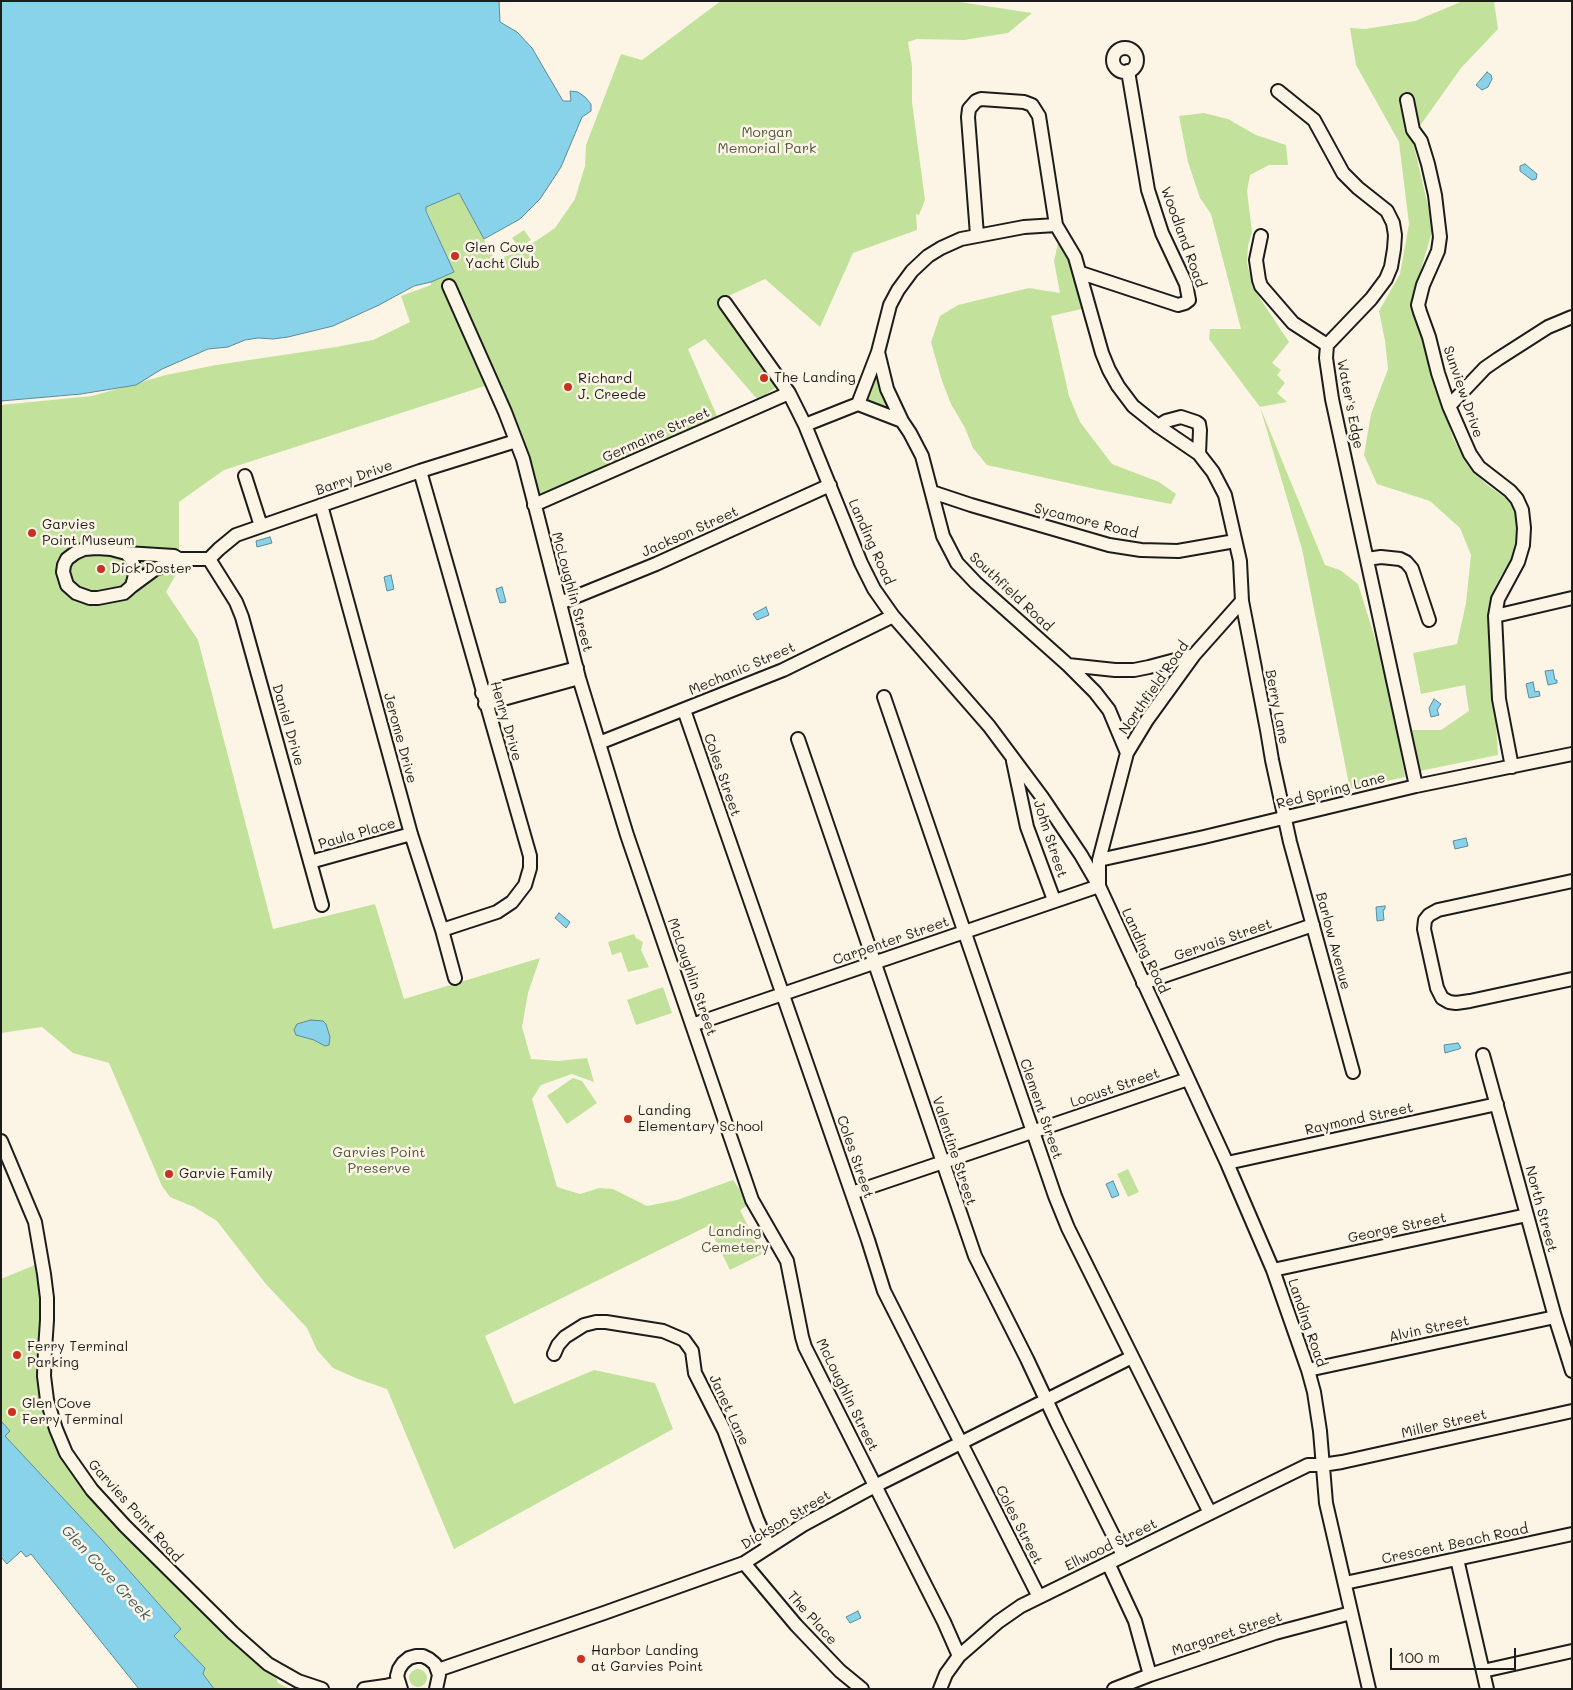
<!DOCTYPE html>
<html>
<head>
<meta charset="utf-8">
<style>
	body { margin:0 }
	#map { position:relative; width:1573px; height:1690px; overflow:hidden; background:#fcf5e5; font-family:Mali,sans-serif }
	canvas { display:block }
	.frame { position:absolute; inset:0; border:2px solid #1c1c1c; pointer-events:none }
	.scale { position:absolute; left:1390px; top:1648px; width:126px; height:22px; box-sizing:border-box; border:2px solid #1c1c1c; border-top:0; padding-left:6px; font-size:15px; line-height:18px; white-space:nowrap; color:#1c1c1c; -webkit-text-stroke:4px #fcf5e5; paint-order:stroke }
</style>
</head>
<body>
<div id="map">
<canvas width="1573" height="1690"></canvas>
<div class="frame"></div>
<div class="scale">100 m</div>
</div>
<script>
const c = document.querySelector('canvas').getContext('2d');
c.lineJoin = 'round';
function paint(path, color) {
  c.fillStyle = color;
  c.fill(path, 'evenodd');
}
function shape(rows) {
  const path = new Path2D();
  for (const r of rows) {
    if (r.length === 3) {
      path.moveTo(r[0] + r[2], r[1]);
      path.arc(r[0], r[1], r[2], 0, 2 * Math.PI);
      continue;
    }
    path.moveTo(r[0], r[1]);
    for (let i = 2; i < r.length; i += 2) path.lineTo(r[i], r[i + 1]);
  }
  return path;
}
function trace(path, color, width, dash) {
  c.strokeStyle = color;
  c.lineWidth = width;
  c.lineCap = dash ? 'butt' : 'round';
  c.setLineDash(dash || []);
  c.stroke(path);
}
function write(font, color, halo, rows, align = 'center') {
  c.font = font + ' Mali,sans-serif';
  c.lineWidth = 5;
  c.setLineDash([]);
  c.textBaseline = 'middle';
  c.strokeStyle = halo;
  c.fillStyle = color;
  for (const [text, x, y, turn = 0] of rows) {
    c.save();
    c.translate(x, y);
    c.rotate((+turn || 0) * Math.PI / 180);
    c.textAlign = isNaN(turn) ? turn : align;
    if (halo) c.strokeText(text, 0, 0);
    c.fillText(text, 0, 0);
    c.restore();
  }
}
paint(shape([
	[721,1,953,1,1032,13,1008,33,964,40,917,39,908,42,912,66,912,102,925,200,919,215,916,214,917,230,853,253,820,327,765,279,718,301,778,386,758,400,705,339,688,349,720,423,535,504,491,384,224,470,179,502,179,569,166,592,198,640,273,929,375,904,404,999,540,958,528,993,522,1027,531,1059,558,1061,587,1058,594,1082,572,1074,541,1085,532,1099,557,1187,580,1194,599,1188,613,1189,647,1206,677,1200,733,1180,750,1204,740,1210,762,1254,730,1270,708,1226,485,1336,514,1404,594,1370,655,1383,673,1429,454,1549,387,1389,358,1379,333,1368,317,1350,307,1328,265,1283,217,1221,194,1207,170,1197,162,1186,109,1063,73,1053,42,1027,1,1033,1,405,92,396,166,375,216,365,336,347,373,340,410,322,401,296,431,285,431,282,454,272,425,207,459,193,495,260,521,251,555,228,575,199,585,166,586,145,621,54,642,60,714,6],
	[1463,1,1494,1,1498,29,1461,68,1412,137,1433,228,1411,304,1453,438,1468,465,1486,484,1511,502,1517,518,1516,541,1512,558,1499,579,1491,597,1489,618,1498,755,1420,771,1412,730,1441,730,1469,711,1465,685,1421,694,1413,653,1457,644,1466,603,1471,555,1460,528,1430,501,1377,484,1364,455,1371,414,1388,369,1385,341,1379,311,1400,274,1409,224,1399,142,1356,65,1350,28,1365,29,1415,21],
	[1204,113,1228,119,1256,135,1286,145,1288,165,1269,165,1250,175,1247,191,1252,232,1248,246,1247,263,1253,288,1289,342,1272,363,1281,370,1277,375,1285,383,1277,393,1287,402,1260,407,1325,565,1340,570,1358,584,1383,664,1397,731,1405,777,1350,789,1302,549,1260,407,1209,339,1210,329,1241,329,1211,214,1200,198,1188,162,1179,116],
	[524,230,531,240,519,248,512,238],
	[1063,242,1086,308,1051,316,1069,396,1080,422,1112,464,1159,482,1176,494,1171,504,1100,490,987,465,973,448,965,428,951,404,942,381,931,342,940,316,958,305,1029,288,1060,293,1054,261,1058,243],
	[879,370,892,408,864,401],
	[634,934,636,938,643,942,641,950,649,967,628,972,621,952,612,955,608,942],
	[663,987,672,1013,636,1025,627,1000],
	[573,1078,582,1081,597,1103,567,1124,547,1096],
	[1128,1169,1139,1192,1128,1197,1117,1174],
	[42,1262,48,1400,78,1472,274,1671,278,1683,290,1689,214,1689,203,1674,204,1668,174,1635,181,1629,102,1540,1,1432,1,1279],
	[418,1678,9]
]), '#c2e29b');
const water = shape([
	[1,1,499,1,500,22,517,32,532,48,563,101,571,101,570,91,578,92,585,97,591,104,591,111,582,117,561,167,540,199,520,219,484,239,459,193,426,207,426,211,454,272,431,282,414,286,379,305,333,326,288,337,273,339,258,338,245,340,228,347,208,349,162,369,136,385,81,394,1,401,1,1],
	[1487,72,1491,75,1492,79,1488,87,1482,90,1476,85,1487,72],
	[1525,164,1537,174,1536,179,1532,180,1520,171,1520,166,1525,164],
	[270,537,272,543,257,547,256,541,270,537],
	[391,575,394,589,387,591,384,577,391,575],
	[502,587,506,602,500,603,496,589,502,587],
	[766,607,769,615,757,620,753,614,766,607],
	[1553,670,1555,680,1557,680,1557,683,1548,685,1545,671,1553,670],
	[1533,682,1535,692,1539,691,1540,696,1529,698,1526,684,1533,682],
	[1434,699,1441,704,1437,710,1439,715,1431,717,1429,708,1434,699],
	[1466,838,1468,846,1455,849,1453,841,1466,838],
	[1385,906,1385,909,1383,910,1384,920,1377,921,1376,907,1385,906],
	[559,913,570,922,566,928,555,918,559,913],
	[311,1020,323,1021,326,1024,330,1037,329,1045,325,1046,314,1040,296,1035,294,1030,297,1024,311,1020],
	[1458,1043,1461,1048,1459,1049,1445,1053,1444,1045,1458,1043],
	[1113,1181,1119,1195,1112,1198,1106,1184,1113,1181],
	[1,1421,10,1431,5,1436,102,1540,181,1629,174,1636,205,1668,203,1674,214,1689,139,1689,31,1554,26,1557,21,1551,7,1564,1,1557,1,1421],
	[858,1611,861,1618,850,1623,846,1617,858,1611]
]);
paint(water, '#89d3ea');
trace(water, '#5d8a98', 1);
const minor = shape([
	[1125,60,12],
	[1278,91,1314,120,1343,173,1358,188,1387,211,1393,223,1395,235,1394,249,1391,267,1386,279,1371,299,1327,345,1326,358,1332,399,1416,786],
	[1407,100,1413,130,1421,141,1428,164,1435,195,1440,237,1438,251,1423,285,1418,305,1420,312,1429,337,1438,373,1449,406,1470,454,1479,467,1510,491,1517,499,1522,510,1524,528,1523,545,1518,562,1498,599,1495,616,1499,699,1512,767],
	[977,235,968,117,969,109,976,101,981,99,1024,102,1032,105,1039,116,1056,225,1075,257,1102,353,1109,370,1118,386,1133,406,1158,426,1199,454,1213,472,1225,495,1240,561,1242,601,1194,655,1147,720,1127,753,1099,860,1099,886],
	[1261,236,1256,260,1259,280,1261,286,1293,323,1327,345],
	[1081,273,1178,305,1185,303,1189,300,1186,284,1162,233,1148,190,1128,71],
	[449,286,505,412,523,459,579,678,627,835,752,1200,787,1261,802,1337,805,1347,944,1622,959,1656],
	[725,303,789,393,805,425,861,563,874,589,893,616,989,726,1042,797,1081,855,1099,886,1227,1163,1273,1270,1308,1370,1314,1392,1320,1431,1326,1503,1369,1689],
	[878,352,887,389,902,421],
	[858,404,902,421,910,433,922,456,943,536,957,563,976,583,1068,665,1095,692,1109,710,1127,753],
	[1449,406,1485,368,1498,359,1548,327,1572,317],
	[805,425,858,404,878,352,890,305,898,290,912,271,928,256,941,248,961,239,1024,227,1056,225],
	[1158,426,1166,421,1181,417,1196,422,1199,424,1200,430,1199,454],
	[420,471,530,856,530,868,525,885,512,902,497,912,442,930],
	[245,476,261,526],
	[932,492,971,505,1109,545,1141,550,1178,551,1235,541],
	[321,505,411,834,442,930,455,978],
	[534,505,789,393],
	[126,553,131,559,136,571,132,586,124,593,98,598,90,598,76,593,67,585,63,572,64,565,67,559,75,553,84,549,97,548,111,549,126,553,174,556,179,559,209,559],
	[209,559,236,602,242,617,322,905],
	[209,559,219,549,236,535,420,471,516,441],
	[1367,559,1381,557,1400,559,1406,562,1412,569,1429,620],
	[132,586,155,569,174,562,179,559],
	[1242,601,1267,730,1272,760,1290,842,1353,1072],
	[560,603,656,564,830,485],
	[1495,616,1572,598],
	[1068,665,1115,670,1134,670,1149,667,1194,655],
	[482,693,577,668],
	[884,697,1055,1196,1068,1228,1210,1513],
	[485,704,579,678],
	[684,710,868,1240,884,1291,1039,1597],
	[798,739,975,1256,1027,1359,1057,1423,1123,1555],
	[599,743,783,670,893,616],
	[1013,761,1027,827,1054,900],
	[1099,860,1204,837,1416,786,1572,754],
	[310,862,411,834],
	[1572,881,1438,910,1429,915,1425,920,1424,929,1437,988,1442,998,1449,1002,1456,1003,1470,1001,1572,979],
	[1143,983,1313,925],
	[692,1025,1099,886],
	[1483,1055,1555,1317,1572,1371],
	[1,1141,35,1222,44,1274,47,1298,47,1320,45,1350,44,1376,47,1400,56,1429,66,1453,92,1490,125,1526,233,1633,268,1664,298,1681,322,1689],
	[1227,1163,1497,1104],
	[852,1193,1188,1079],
	[1273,1270,1527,1215],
	[554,1354,558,1345,565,1337,584,1325,596,1322,606,1322,663,1331,684,1340,692,1351,695,1373,724,1430,757,1519,769,1547],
	[1308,1370,1555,1317],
	[1457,1559,1487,1689],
	[744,1563,796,1625,840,1671,862,1689],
	[1108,1563,1135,1621,1150,1675],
	[1345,1583,1572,1534],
	[438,1670,604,1613,744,1563,803,1525,875,1486,1132,1357],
	[1483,1671,1572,1651],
	[364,1689,385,1686,398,1683],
	[401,1689,397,1676,399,1669,403,1663,409,1658,416,1656,423,1656,429,1659,435,1664,439,1675,436,1689],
	[940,1689,946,1674,959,1656,998,1622,1021,1606,1308,1465,1322,1465,1342,1462,1572,1411],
	[1114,1689,1150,1675,1275,1633,1351,1613]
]);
trace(minor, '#1c1c1c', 16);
trace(minor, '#fcf5e5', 12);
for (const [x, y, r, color] of [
	[455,256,5,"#c8321e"],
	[764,378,5,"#c8321e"],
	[568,387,5,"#c8321e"],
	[32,533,5,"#c8321e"],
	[101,569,5,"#c8321e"],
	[628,1119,5,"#c8321e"],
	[169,1174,5,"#c8321e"],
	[17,1355,5,"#c8321e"],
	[12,1412,5,"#c8321e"],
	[581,1659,5,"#c8321e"]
]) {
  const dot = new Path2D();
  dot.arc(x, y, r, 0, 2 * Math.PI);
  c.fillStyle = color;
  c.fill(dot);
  trace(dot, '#fcf5e5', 2);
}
write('14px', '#4e5742', '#fcf5e5', [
	["Morgan",767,133],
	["Memorial Park",767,149],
	["Garvies Point",379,1153],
	["Preserve",379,1169],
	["Landing",735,1232],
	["Cemetery",735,1248]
]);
write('14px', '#1c1c1c', '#fcf5e5', [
	["Woodland Road",1183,237,70],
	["Sunview Drive",1463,392,71],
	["Water's Edge",1350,404,79],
	["Germaine Street",656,435,-24],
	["Barry Drive",354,478,-19],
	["Sycamore Road",1086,521,14],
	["Jackson Street",690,532,-24],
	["Landing Road",871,542,66],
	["McLoughlin Street",572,592,75],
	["Southfield Road",1011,592,43],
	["Mechanic Street",742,669,-23],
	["Northfield Road",1154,688,-55],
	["Berry Lane",1277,707,79],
	["Henry Drive",506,721,74],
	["Daniel Drive",288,725,74],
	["Jerome Drive",400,738,75],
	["Coles Street",722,775,71],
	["Red Spring Lane",1331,791,-14],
	["Paula Place",357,834,-16],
	["John Street",1050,839,72],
	["Gervais Street",1223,940,-19],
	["Carpenter Street",891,941,-19],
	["Barlow Avenue",1333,941,75],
	["Landing Road",1145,951,65],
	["McLoughlin Street",692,977,71],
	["Locust Street",1115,1088,-19],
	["Clement Street",1041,1109,71],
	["Raymond Street",1359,1119,-12],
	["Valentine Street",954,1151,72],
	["Coles Street",855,1157,71],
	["North Street",1541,1209,75],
	["George Street",1397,1228,-12],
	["Landing Road",1307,1323,71],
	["Alvin Street",1429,1329,-12],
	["McLoughlin Street",847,1395,64],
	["Janet Lane",729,1410,65],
	["Miller Street",1444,1424,-13],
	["Garvies Point Road",135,1511,48],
	["Dickson Street",786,1520,-31],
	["Coles Street",1019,1525,63],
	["Crescent Beach Road",1455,1544,-12],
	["Ellwood Street",1111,1545,-26],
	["The Place",812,1618,48],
	["Margaret Street",1227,1634,-18]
]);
write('14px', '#1c1c1c', '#fcf5e5', [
	["Glen Cove",465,248],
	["Yacht Club",465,264],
	["The Landing",774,378],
	["Richard",578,379],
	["J. Creede",578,395],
	["Garvies",42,525],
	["Point Museum",42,541],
	["Dick Doster",111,569],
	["Landing",638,1111],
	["Elementary School",638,1127],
	["Garvie Family",179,1174],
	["Ferry Terminal",27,1347],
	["Parking",27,1363],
	["Glen Cove",22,1404],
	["Ferry Terminal",22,1420],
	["Harbor Landing",591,1651],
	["at Garvies Point",591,1667]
], 'left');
write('italic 15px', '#425c64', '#fcf5e5', [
	["Glen Cove Creek",106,1573,47]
]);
</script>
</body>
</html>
